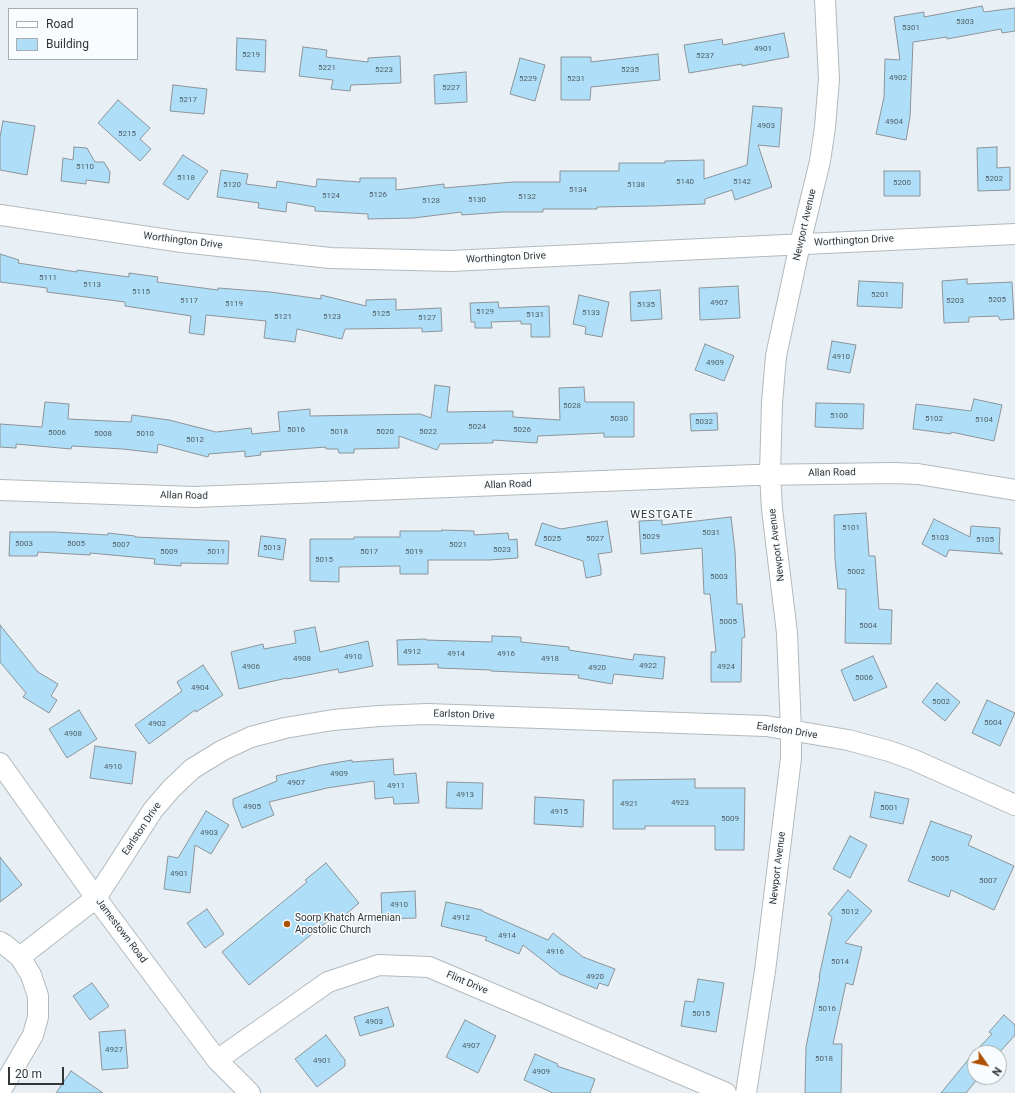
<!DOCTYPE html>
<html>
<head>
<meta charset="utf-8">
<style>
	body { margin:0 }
	#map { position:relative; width:1015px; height:1093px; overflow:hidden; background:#e8f0f5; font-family:Roboto,sans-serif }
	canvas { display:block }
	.legend { position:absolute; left:8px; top:8px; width:130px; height:52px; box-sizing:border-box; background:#f9fcfe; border:1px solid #a9adae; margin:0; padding:5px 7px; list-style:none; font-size:12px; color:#323637 }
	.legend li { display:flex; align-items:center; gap:8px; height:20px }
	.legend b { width:20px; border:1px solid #a9adae }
	.north { position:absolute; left:967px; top:1045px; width:40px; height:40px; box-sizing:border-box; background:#f9fcfe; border:1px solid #a9adae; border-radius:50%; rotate:124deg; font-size:11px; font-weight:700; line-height:16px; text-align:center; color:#323637 }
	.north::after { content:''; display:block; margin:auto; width:14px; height:18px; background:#ae5000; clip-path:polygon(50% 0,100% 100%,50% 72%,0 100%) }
	.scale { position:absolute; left:8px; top:1067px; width:56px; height:18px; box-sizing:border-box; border:2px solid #323637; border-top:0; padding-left:5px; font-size:12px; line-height:14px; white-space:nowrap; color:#323637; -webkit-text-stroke:3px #f9fcfe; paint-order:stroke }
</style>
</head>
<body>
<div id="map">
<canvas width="1015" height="1093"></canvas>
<ul class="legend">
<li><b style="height:5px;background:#fff"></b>Road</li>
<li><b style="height:11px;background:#afdff8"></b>Building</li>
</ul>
<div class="north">N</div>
<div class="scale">20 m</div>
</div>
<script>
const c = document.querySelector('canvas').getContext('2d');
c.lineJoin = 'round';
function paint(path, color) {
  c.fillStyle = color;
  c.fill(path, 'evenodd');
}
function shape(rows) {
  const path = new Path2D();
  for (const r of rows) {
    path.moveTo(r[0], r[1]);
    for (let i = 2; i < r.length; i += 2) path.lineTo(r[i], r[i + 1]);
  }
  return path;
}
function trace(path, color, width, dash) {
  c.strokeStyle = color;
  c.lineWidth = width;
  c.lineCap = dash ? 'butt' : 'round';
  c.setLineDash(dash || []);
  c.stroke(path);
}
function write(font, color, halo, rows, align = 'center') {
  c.font = font + ' Roboto,sans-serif';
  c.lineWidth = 3;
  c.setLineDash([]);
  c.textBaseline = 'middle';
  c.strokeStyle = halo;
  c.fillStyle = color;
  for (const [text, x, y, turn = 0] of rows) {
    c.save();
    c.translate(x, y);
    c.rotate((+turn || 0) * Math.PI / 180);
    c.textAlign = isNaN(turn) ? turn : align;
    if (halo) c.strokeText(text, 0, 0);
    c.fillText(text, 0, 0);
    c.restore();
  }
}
const building = shape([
	[982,6,984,12,1015,8,1015,31,1002,33,1001,29,947,39,947,37,913,42,910,117,906,140,876,134,884,97,885,59,900,60,894,17,924,12,924,17,982,6],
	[784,33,789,57,742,66,742,64,689,73,684,45,722,39,723,45,784,33],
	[237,38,266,40,265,72,236,70,237,38],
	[303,47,327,50,326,57,368,62,368,58,400,56,401,83,351,85,350,91,331,89,333,80,299,76,303,47],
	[658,54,660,80,591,87,590,100,561,100,561,57,591,57,591,62,658,54],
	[520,58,545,65,535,101,510,94,520,58],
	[466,72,467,102,435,104,434,75,466,72],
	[173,85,207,89,204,114,170,111,173,85],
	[118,100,150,128,140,139,151,149,140,161,98,123,118,100],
	[753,106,782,108,779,147,758,145,772,187,735,200,732,190,705,199,705,204,653,206,597,207,597,209,543,209,543,212,502,212,462,215,461,212,414,218,368,219,368,214,315,211,315,207,287,202,286,212,258,208,259,203,217,197,221,170,248,174,246,184,276,188,277,181,316,187,317,179,360,182,360,178,396,178,396,190,444,184,444,188,513,182,560,182,560,171,619,171,619,163,665,163,665,161,704,160,704,179,747,165,753,106],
	[3,121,35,126,27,175,0,170,0,137,3,121],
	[74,147,87,148,95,162,104,162,110,172,109,183,86,180,86,184,61,181,63,158,73,160,74,147],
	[997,147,997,168,1010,167,1010,190,978,191,977,148,997,147],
	[183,155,208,171,188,200,163,184,183,155],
	[884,171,920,171,920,196,884,196,884,171],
	[0,254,19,260,18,263,77,272,77,270,129,277,129,273,158,277,157,282,218,290,218,288,270,292,321,299,321,295,366,306,366,300,396,299,396,310,441,308,442,331,422,332,422,328,345,329,342,339,297,329,295,342,264,338,266,321,206,315,204,335,189,333,191,316,125,306,125,302,47,292,47,288,0,282,0,254],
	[967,279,967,284,1012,282,1014,319,1000,320,998,316,969,317,969,322,944,323,942,281,967,279],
	[859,281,903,283,902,308,857,306,859,281],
	[738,286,740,318,700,320,699,288,738,286],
	[660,290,662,319,631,321,630,292,660,290],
	[579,295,609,302,602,337,585,334,586,327,573,324,579,295],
	[498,302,499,308,549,306,550,337,531,337,531,324,521,324,521,321,491,322,492,328,475,328,475,322,471,322,470,303,498,302],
	[832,341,856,345,850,373,827,369,832,341],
	[705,344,734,356,724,381,695,370,705,344],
	[435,385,450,387,447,412,513,411,513,417,560,420,559,388,584,387,585,402,634,402,634,437,604,437,604,433,538,436,537,443,493,440,493,443,440,444,437,450,399,436,399,448,354,449,354,453,339,453,338,449,326,449,326,447,260,452,261,455,245,457,245,451,209,454,208,457,158,444,157,453,123,449,72,446,71,449,16,444,16,448,0,447,0,424,42,427,45,402,69,404,68,419,131,422,132,415,169,420,216,432,251,428,252,434,280,431,278,412,310,409,310,416,420,414,431,418,435,385],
	[974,399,1002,405,994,441,951,432,951,434,913,429,916,404,971,411,974,399],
	[816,403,864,404,863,429,815,427,816,403],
	[717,413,718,430,691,431,690,414,717,413],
	[866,513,869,556,875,556,879,609,892,610,891,644,845,643,846,589,838,589,835,559,834,515,866,513],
	[731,517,735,551,737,604,742,604,745,637,742,638,741,682,711,682,711,652,716,652,710,594,704,594,702,548,641,554,639,521,662,520,662,525,731,517],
	[934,519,970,537,971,526,1000,528,999,551,1003,554,949,550,946,557,922,544,934,519],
	[607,521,612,552,598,554,601,569,601,575,586,578,583,561,535,545,542,523,561,529,607,521],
	[442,530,474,531,474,535,508,533,509,540,517,539,518,558,490,560,428,560,428,574,400,574,400,566,339,567,339,582,310,581,310,539,354,539,354,537,400,537,400,531,442,531,442,530],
	[10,532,54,532,108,535,108,533,135,536,135,537,229,541,228,564,181,563,181,566,154,564,155,559,90,553,90,555,38,552,37,556,9,556,10,532],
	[261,536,286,539,283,560,258,556,261,536],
	[0,625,38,672,58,684,51,696,57,700,49,713,23,697,26,693,0,662,0,625],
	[315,627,320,652,368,641,373,666,339,673,338,669,287,679,287,678,239,689,231,652,263,644,264,649,296,643,294,631,315,627],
	[492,636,521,637,521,642,569,647,569,650,633,660,634,654,665,657,663,679,614,674,612,684,578,678,579,675,491,671,491,670,438,668,438,664,398,665,397,640,426,639,426,640,492,642,492,636],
	[873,656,887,687,854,701,841,670,873,656],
	[203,665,223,695,196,712,195,710,149,744,135,725,182,691,177,682,203,665],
	[937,683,960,702,945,721,922,702,937,683],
	[987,700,1015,713,1000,746,972,733,987,700],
	[79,710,97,739,67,758,49,729,79,710],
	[95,746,136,752,132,784,90,778,95,746],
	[393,759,394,775,416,773,419,803,394,804,393,797,375,799,374,781,327,788,269,802,274,815,242,828,233,805,233,799,277,781,276,776,322,765,352,760,352,762,393,759],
	[695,779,695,788,745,788,744,850,715,850,715,826,645,826,645,829,613,829,613,780,695,779],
	[447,782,483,783,482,809,446,808,447,782],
	[875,792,909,799,903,824,870,817,875,792],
	[535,797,584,800,583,827,534,824,535,797],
	[206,811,229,825,211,854,195,845,190,893,164,889,168,856,178,858,206,811],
	[931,821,972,836,968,845,1014,866,994,910,951,890,949,897,908,881,931,821],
	[850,836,867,845,850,878,833,869,850,836],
	[0,857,22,885,0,902,0,857],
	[326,863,359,903,337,922,333,917,249,985,222,952,307,882,305,880,326,863],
	[848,890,872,911,845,943,862,947,853,985,846,983,833,1044,842,1044,841,1093,805,1093,806,1047,820,977,819,977,832,917,828,914,848,890],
	[415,891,416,918,382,919,381,893,415,891],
	[446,902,482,910,482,911,548,940,553,933,583,957,615,969,608,986,599,983,597,989,560,974,523,945,519,954,485,940,487,937,441,926,446,902],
	[207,909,224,934,205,948,187,923,207,909],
	[698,979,724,983,716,1032,681,1026,685,1001,694,1002,698,979],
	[92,983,109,1006,90,1020,73,996,92,983],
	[388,1007,394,1026,360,1036,354,1017,388,1007],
	[1004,1015,1015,1025,1015,1035,999,1053,975,1053,975,1077,979,1077,966,1093,941,1093,972,1055,992,1034,989,1032,1004,1015],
	[465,1020,496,1036,478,1073,446,1057,465,1020],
	[125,1030,128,1068,102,1070,99,1032,125,1030],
	[326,1035,345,1060,345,1066,317,1087,295,1059,326,1035],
	[535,1054,558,1064,557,1066,595,1079,590,1093,553,1093,524,1080,535,1054],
	[71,1071,103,1093,56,1093,71,1071]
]);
paint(building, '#afdff8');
trace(building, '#8c9498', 1);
const street = shape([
	[0,215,182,242,330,258,451,261,1015,234],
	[0,490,194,497,755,475,894,473,918,474,1015,490],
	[0,763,96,898,217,1060,250,1093],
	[0,942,5,945,20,957,96,898,153,810,171,789,192,769,223,750,251,737,285,728,333,720,379,716,427,714,766,726,848,740,889,751,914,760,1015,805],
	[217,1060,328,982,379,965,429,967,726,1093],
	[0,1092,33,1035,38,1017,38,996,31,975,20,957],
	[746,1093,765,971,791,758,791,730,787,633,772,509,770,474,772,403,776,356,800,244,820,161,825,127,829,79,825,0]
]);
trace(street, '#b2babe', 22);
trace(street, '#fff', 20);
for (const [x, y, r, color] of [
	[287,924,4,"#ae5000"]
]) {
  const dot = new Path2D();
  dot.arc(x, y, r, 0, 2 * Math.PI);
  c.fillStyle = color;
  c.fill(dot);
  trace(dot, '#f9fcfe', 1.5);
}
write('8px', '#516067', null, [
	["5303",965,22],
	["5301",911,28],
	["4901",763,49],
	["5219",251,55],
	["5237",705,56],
	["5221",327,68],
	["5223",384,70],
	["5235",630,70],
	["4902",898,78],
	["5229",528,79],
	["5231",576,79],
	["5227",451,88],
	["5217",188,100],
	["4904",894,122],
	["4903",766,126],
	["5215",127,134],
	["5110",85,167],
	["5118",186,178],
	["5202",994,179],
	["5140",685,182],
	["5142",742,182],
	["5200",902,183],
	["5120",232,185],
	["5138",636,185],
	["5134",578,190],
	["5126",378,195],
	["5124",331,196],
	["5132",527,197],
	["5130",477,200],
	["5128",431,201],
	["5111",48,278],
	["5113",92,285],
	["5115",141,292],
	["5201",880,295],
	["5205",997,300],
	["5117",189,301],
	["5203",955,301],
	["4907",719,303],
	["5119",234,304],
	["5135",646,305],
	["5129",485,312],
	["5133",591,313],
	["5125",381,314],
	["5131",535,315],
	["5121",283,317],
	["5123",332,317],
	["5127",427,318],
	["4910",841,357],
	["4909",715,363],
	["5028",572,406],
	["5100",839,416],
	["5030",619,419],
	["5102",934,419],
	["5104",984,420],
	["5032",704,422],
	["5024",477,427],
	["5016",296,430],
	["5026",522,430],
	["5018",339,432],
	["5020",385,432],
	["5022",428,432],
	["5006",57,433],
	["5008",103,434],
	["5010",145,434],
	["5012",195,440],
	["5101",851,528],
	["5031",711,533],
	["5029",651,537],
	["5103",940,538],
	["5025",552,539],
	["5027",595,539],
	["5105",985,540],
	["5003",24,544],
	["5005",76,544],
	["5007",121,545],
	["5021",458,545],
	["5013",272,548],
	["5023",502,550],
	["5009",169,552],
	["5011",216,552],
	["5017",369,552],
	["5019",414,552],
	["5015",324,560],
	["5002",856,572],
	["5003",719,577],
	["5005",728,622],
	["5004",868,626],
	["4912",412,652],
	["4914",456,654],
	["4916",506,654],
	["4910",353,657],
	["4908",302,659],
	["4918",550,659],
	["4922",648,666],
	["4906",251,667],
	["4924",726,667],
	["4920",597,668],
	["5006",864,678],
	["4904",200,688],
	["5002",941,702],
	["5004",993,723],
	["4902",157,724],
	["4908",73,734],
	["4910",113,767],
	["4909",339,774],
	["4907",296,783],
	["4911",396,786],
	["4913",465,795],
	["4923",680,803],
	["4921",629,804],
	["4905",252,807],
	["5001",889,808],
	["4915",559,812],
	["5009",730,819],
	["4903",209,833],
	["5005",940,859],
	["4901",179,874],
	["5007",988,881],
	["4910",399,905],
	["5012",850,912],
	["4912",461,918],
	["4914",507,936],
	["4916",555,952],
	["5014",840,962],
	["4920",595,977],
	["5016",827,1009],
	["5015",701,1014],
	["4903",374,1022],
	["4907",471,1046],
	["4927",114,1050],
	["5018",824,1059],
	["4901",322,1061],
	["4909",541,1072]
]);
write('10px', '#323637', '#f9fcfe', [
	["Newport Avenue",805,225,-77],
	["Worthington Drive",183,241,7],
	["Worthington Drive",854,241,-3],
	["Worthington Drive",506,258,-3],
	["Allan Road",832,473,-1],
	["Allan Road",508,485,-2],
	["Allan Road",184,496,1],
	["Newport Avenue",777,545,-97],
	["Earlston Drive",464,715,2],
	["Earlston Drive",787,731,9],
	["Earlston Drive",142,829,-56],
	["Newport Avenue",778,868,-83],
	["Jamestown Road",121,931,53],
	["Flint Drive",467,983,23]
]);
write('10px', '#323637', '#f9fcfe', [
	["Soorp Khatch Armenian",295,918],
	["Apostolic Church",295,930]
], 'left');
c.letterSpacing = '1px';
write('11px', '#323637', '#f9fcfe', [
	["WESTGATE",662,515]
]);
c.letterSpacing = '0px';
</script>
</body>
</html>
